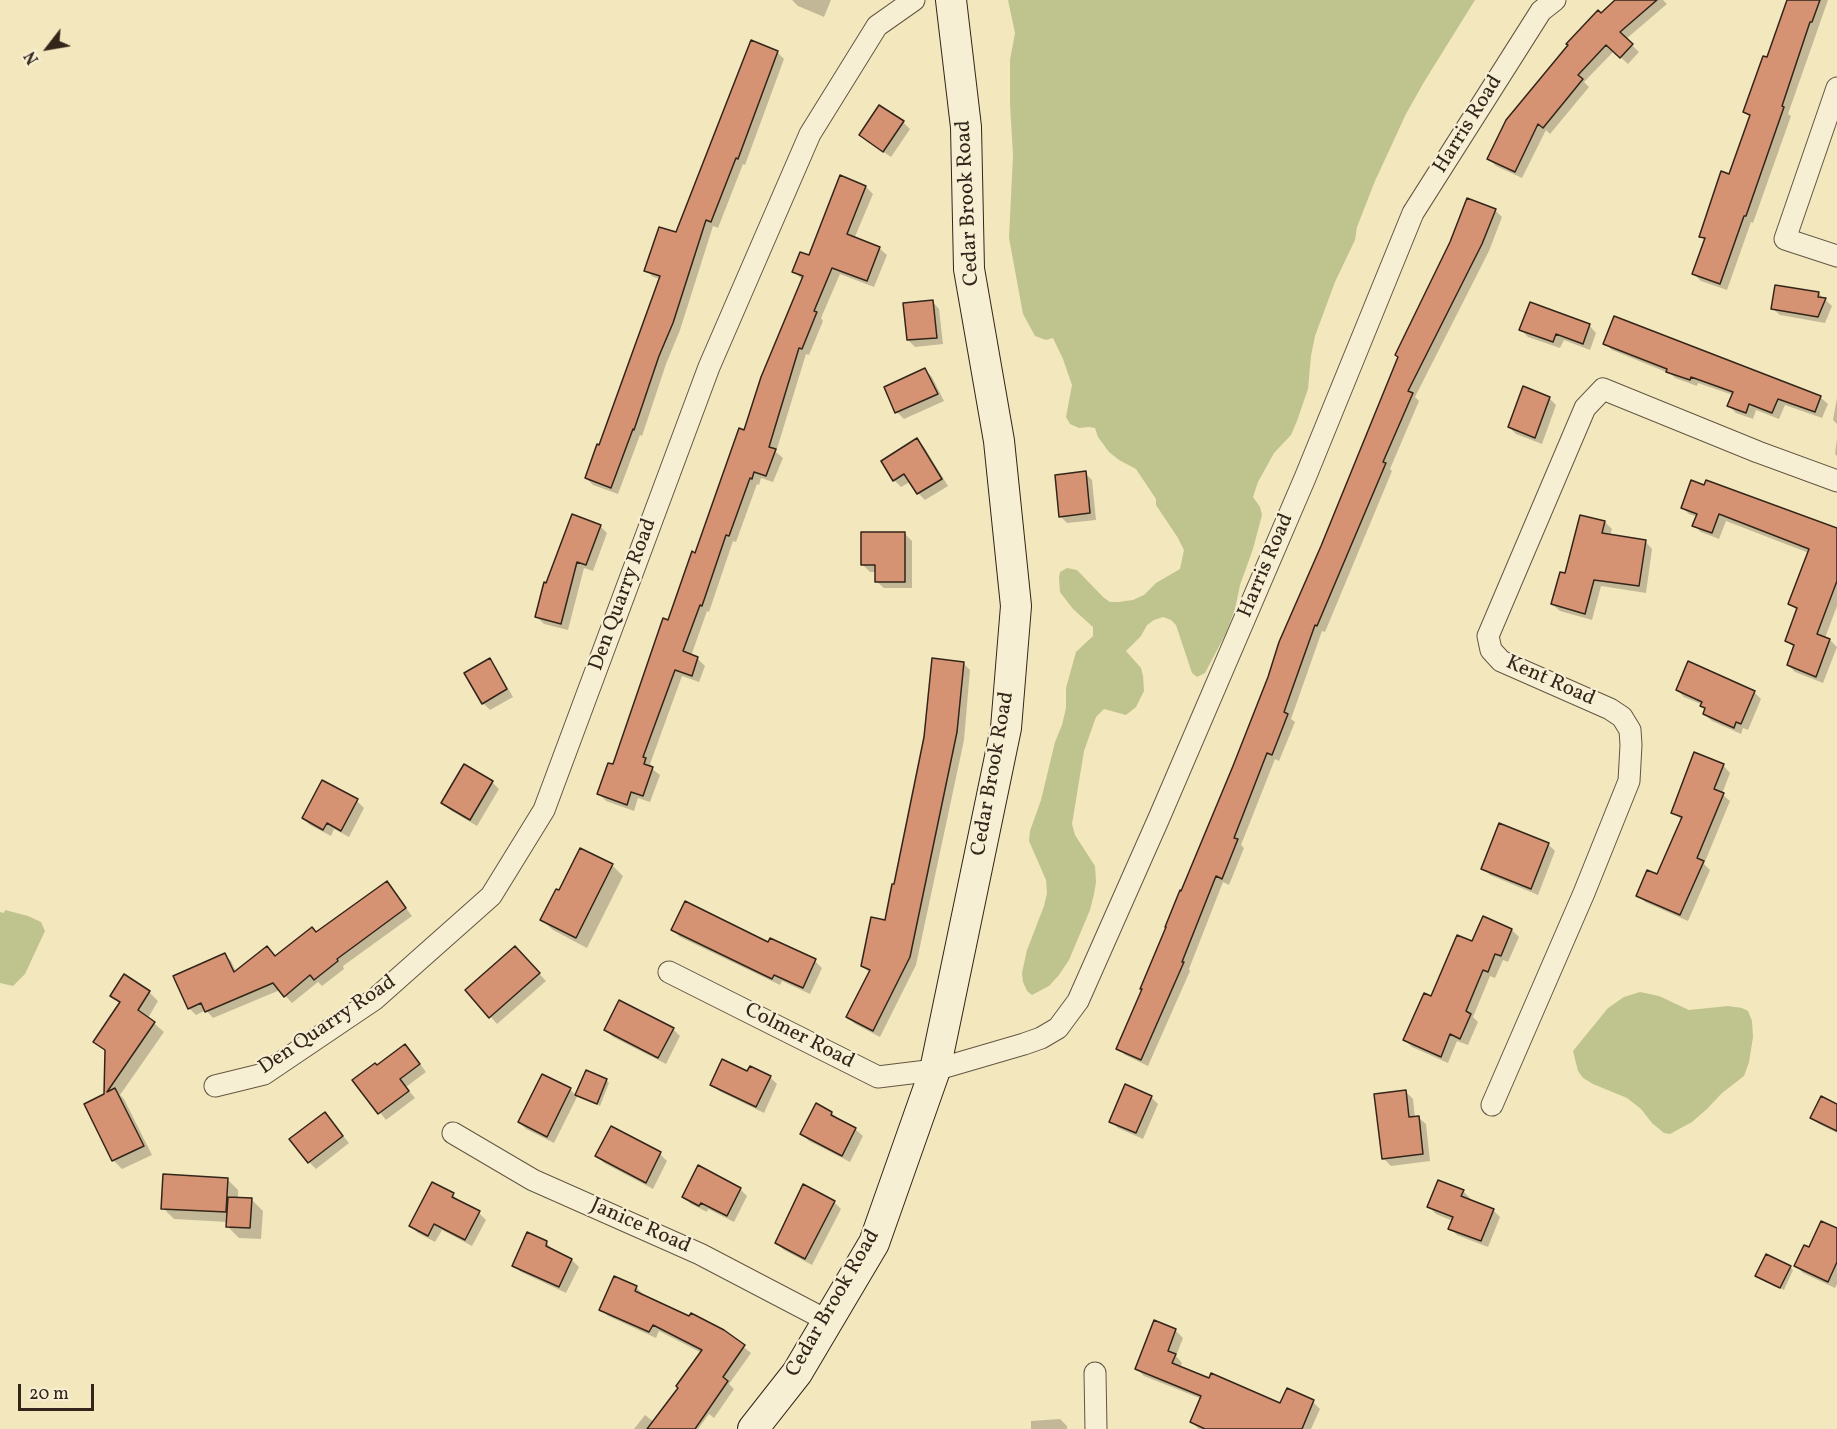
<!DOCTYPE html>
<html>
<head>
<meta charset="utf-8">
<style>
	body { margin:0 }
	#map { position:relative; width:1837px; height:1429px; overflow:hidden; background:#f3e7bd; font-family:Vollkorn,serif }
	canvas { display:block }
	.north { position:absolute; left:18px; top:18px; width:60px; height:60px; -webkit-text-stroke:4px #f7efd4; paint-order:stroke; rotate:239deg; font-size:16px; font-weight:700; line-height:24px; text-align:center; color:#332519 }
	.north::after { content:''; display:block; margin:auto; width:21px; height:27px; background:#332519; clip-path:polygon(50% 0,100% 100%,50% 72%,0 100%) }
	.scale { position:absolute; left:18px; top:1384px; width:76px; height:27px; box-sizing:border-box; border:3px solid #332519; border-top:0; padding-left:8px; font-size:18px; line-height:21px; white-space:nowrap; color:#332519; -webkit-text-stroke:4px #f7efd4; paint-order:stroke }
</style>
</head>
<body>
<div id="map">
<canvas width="1837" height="1429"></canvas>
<div class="north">N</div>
<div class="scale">20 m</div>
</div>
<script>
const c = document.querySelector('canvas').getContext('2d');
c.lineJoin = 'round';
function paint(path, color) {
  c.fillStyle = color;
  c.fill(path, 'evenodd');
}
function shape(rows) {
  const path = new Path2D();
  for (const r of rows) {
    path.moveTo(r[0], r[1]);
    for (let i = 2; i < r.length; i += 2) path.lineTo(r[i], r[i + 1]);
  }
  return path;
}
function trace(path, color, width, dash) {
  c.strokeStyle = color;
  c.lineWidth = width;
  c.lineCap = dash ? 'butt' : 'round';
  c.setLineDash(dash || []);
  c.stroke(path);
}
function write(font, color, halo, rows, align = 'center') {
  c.font = font + ' Vollkorn,serif';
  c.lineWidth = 4.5;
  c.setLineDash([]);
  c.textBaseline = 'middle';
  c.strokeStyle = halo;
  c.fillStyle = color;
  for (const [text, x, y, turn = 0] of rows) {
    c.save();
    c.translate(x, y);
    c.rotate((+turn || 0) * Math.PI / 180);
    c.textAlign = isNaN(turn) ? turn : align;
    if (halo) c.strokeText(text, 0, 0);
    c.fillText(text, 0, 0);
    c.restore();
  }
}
paint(shape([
	[1008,0,1475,0,1424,82,1406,114,1375,181,1357,227,1355,240,1335,282,1315,336,1311,356,1308,389,1297,421,1291,435,1274,453,1258,482,1253,497,1260,507,1262,515,1253,549,1240,585,1235,609,1226,633,1205,673,1197,677,1192,673,1176,625,1171,620,1163,617,1154,620,1147,625,1141,636,1126,651,1141,668,1143,676,1144,691,1136,707,1126,715,1104,709,1096,717,1084,751,1072,824,1075,835,1095,866,1096,882,1094,894,1090,910,1069,960,1059,975,1049,986,1032,995,1027,991,1023,982,1022,973,1027,950,1044,906,1047,893,1046,880,1029,841,1030,831,1041,800,1055,742,1062,725,1066,708,1066,688,1076,652,1093,636,1093,627,1073,609,1060,592,1059,578,1060,572,1067,568,1077,570,1103,597,1110,602,1118,602,1133,600,1144,595,1156,583,1180,569,1184,550,1178,538,1156,505,1156,499,1136,469,1119,460,1109,452,1098,437,1095,428,1089,427,1079,428,1070,424,1066,417,1072,385,1063,359,1053,338,1046,340,1035,336,1023,314,1009,238,1013,155,1010,104,1010,60,1015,33],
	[5,910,28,916,41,922,45,931,25,974,13,986,0,983,0,912,4,913],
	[1640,992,1659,996,1689,1010,1728,1006,1742,1008,1748,1011,1752,1021,1753,1037,1749,1062,1744,1076,1722,1093,1707,1109,1692,1122,1670,1134,1664,1133,1652,1123,1641,1109,1627,1098,1593,1084,1583,1078,1578,1071,1573,1051,1608,1008,1624,997]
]), '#bfc48e');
paint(shape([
	[792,0,831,0,824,17,798,6],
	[1618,0,1663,0,1667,4,1626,39,1639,52,1628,64,1614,51,1584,82,1589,87,1550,134,1546,130,1522,178,1496,166,1489,159],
	[1789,0,1828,0,1788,114,1791,116,1753,223,1751,222,1727,290,1701,281,1694,274,1705,241,1701,236,1730,176,1751,118,1745,112,1768,59],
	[777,52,784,59,745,165,743,164,718,228,713,226,680,330,666,364,642,436,640,435,618,494,593,485,586,478,599,447,660,279,653,277,646,270,677,234],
	[903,122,910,129,891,157,868,142,861,135],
	[841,177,866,187,873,194,854,239,879,248,887,255,874,287,840,274,821,318,823,321,809,355,806,354,776,452,783,458,773,482,761,478,759,485,757,484,736,542,733,541,709,612,707,611,691,656,698,659,705,666,699,682,682,676,650,764,652,766,651,768,660,775,650,802,638,798,634,811,606,801,599,794,614,766,745,432,803,280,794,272,809,257],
	[1495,210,1502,217,1489,251,1415,397,1419,401,1390,469,1392,471,1325,632,1322,631,1291,719,1295,722,1279,761,1275,759,1241,845,1244,848,1229,885,1223,882,1189,969,1190,971,1148,1066,1125,1055,1118,1048,1269,678],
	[1818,293,1832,306,1825,323,1780,315,1772,308],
	[932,301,939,309,943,344,915,347,908,340],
	[1589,325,1596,333,1590,350,1564,340,1560,348,1528,337,1521,330],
	[1605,343,1820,397,1828,404,1822,418,1785,405,1779,419,1756,410,1753,419,1736,413,1729,406,1733,395,1698,383,1697,386,1675,378,1671,374,1612,350],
	[925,370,932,377,944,401,904,419,897,412,886,388],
	[1549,398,1556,405,1542,444,1516,434,1509,427],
	[1837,398,1837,424,1833,420],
	[1837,438,1837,456,1835,454],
	[917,440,924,447,948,486,925,500,918,493,910,482,901,487,894,480],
	[1085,473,1092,480,1096,520,1067,523,1060,516],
	[1682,507,1837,530,1837,606,1825,638,1830,640,1837,647,1823,683,1795,672,1788,665,1795,648,1787,641,1798,611,1790,604,1809,553,1726,521,1719,539,1701,532,1694,525,1697,517,1689,514],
	[1605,522,1612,529,1610,536,1645,541,1652,549,1646,593,1601,586,1592,620,1560,611,1552,604,1566,575],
	[600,526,607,533,593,571,584,568,568,630,544,624,537,617,547,584],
	[905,534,912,541,912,588,884,588,876,581,877,572,870,572,863,565],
	[489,660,496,667,513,697,490,710,483,703],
	[963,663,970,670,964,740,916,965,880,1037,855,1024,848,1017,870,973,862,965,886,922],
	[1677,690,1754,692,1761,699,1748,730,1743,728,1741,734,1712,721,1704,714,1706,710,1703,705,1684,697],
	[1723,765,1730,773,1722,794,1730,801,1704,864,1710,870,1688,921,1645,902,1638,895,1658,876,1682,820,1672,812],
	[492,782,499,789,477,826,450,810,443,803],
	[357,801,364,808,349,837,334,829,331,836,310,825,303,818],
	[1548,844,1555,851,1538,895,1490,875,1483,868],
	[612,865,623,876,587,948,553,930,542,920,560,892],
	[387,883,412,916,343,966,344,969,322,986,318,982,292,1003,280,990,213,1018,206,1010,196,1015,189,1008,224,954,231,961,236,972,276,957,317,933],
	[1484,918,1512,930,1519,937,1508,962,1503,960,1495,978,1490,976,1473,1017,1478,1022,1468,1045,1457,1041,1448,1063,1412,1047,1405,1040,1432,998,1473,943],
	[673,930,769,944,771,940,815,961,822,968,810,994,782,981,780,985,680,937],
	[522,955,546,981,497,1024,467,990],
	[124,976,149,992,158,1001,148,1018,164,1032,120,1095,124,1099,152,1155,122,1169,113,1160,105,1095,107,1053,95,1042,120,1004,112,995],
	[673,1029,680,1036,666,1064,613,1037,606,1030],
	[412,1053,426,1072,406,1087,415,1098,386,1120,354,1080,377,1067],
	[748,1073,770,1077,777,1084,764,1113,719,1091,712,1084],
	[606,1080,609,1083,600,1106,578,1095,554,1143,526,1129,519,1122,570,1089,576,1096],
	[1406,1092,1413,1099,1415,1118,1418,1117,1426,1124,1430,1161,1391,1166,1383,1158],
	[1151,1097,1158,1104,1143,1139,1118,1128,1111,1121],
	[1837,1106,1837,1133,1819,1124,1812,1118],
	[832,1113,839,1120,855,1129,863,1136,850,1162,809,1141,802,1134],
	[325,1114,349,1143,316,1169,309,1162],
	[612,1128,660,1154,667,1161,653,1189,604,1163,597,1156],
	[227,1179,238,1190,238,1199,252,1200,263,1211,261,1239,239,1238,228,1227,228,1222,174,1219,163,1208],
	[740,1189,747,1196,734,1222,708,1209,707,1212,691,1204,684,1197],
	[1463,1191,1470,1198,1469,1201,1493,1210,1500,1217,1488,1247,1457,1235,1450,1228,1453,1221,1436,1214,1429,1207],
	[453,1195,460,1202,479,1213,486,1220,472,1246,442,1230,435,1242,418,1233,411,1226],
	[834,1202,841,1209,812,1265,784,1250,777,1243],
	[1837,1230,1837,1284,1835,1288,1803,1273,1796,1266,1810,1249],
	[547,1243,553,1251,572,1260,579,1267,566,1293,521,1272,513,1265],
	[1790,1267,1793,1270,1784,1290,1757,1276],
	[636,1287,643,1294,642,1296,723,1331,751,1353,729,1384,734,1389,714,1418,709,1414,698,1429,634,1429,645,1415,654,1422,680,1388,702,1353,659,1331,656,1338,608,1316,601,1309],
	[1155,1322,1176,1331,1183,1338,1176,1356,1182,1363,1180,1368,1281,1405,1313,1402,1320,1409,1311,1429,1199,1429,1192,1422,1202,1399,1144,1376,1137,1369],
	[1060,1419,1067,1426,1067,1429,1031,1429,1031,1421]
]), '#0003');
const building = shape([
	[1615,0,1657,0,1620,32,1633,44,1620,58,1606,45,1578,75,1583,79,1543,128,1538,124,1515,172,1487,159,1506,120,1568,45,1566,44,1598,10,1601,13,1615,0],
	[1787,0,1820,0,1812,22,1810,22,1782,106,1784,107,1746,216,1744,216,1720,284,1692,274,1705,238,1699,237,1721,171,1729,174,1750,115,1743,112,1763,56,1767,57,1787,0],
	[751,40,778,51,738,159,736,158,711,222,706,220,673,323,659,356,634,430,633,429,611,488,585,478,597,444,599,445,660,276,644,271,659,227,676,232,751,40],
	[879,105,904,121,883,152,859,135,879,105],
	[840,175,866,186,847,234,880,247,867,281,832,268,814,311,817,312,802,349,799,348,769,447,776,449,766,476,754,472,752,479,750,478,729,536,726,535,702,606,700,605,683,651,698,657,692,676,675,670,643,757,646,758,644,764,653,767,643,796,631,792,627,805,597,794,608,763,613,764,663,618,668,620,692,551,695,553,739,428,744,430,761,377,803,276,792,272,800,252,809,255,840,175],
	[1467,198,1496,209,1482,244,1408,391,1413,393,1383,462,1386,463,1317,626,1315,625,1284,712,1288,714,1272,755,1267,753,1234,838,1238,839,1222,879,1216,876,1182,962,1184,962,1141,1060,1116,1049,1142,989,1140,989,1166,927,1165,927,1180,890,1181,891,1233,766,1268,677,1279,642,1321,546,1398,357,1395,355,1450,242,1467,198],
	[1775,285,1819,292,1818,297,1826,298,1818,317,1771,309,1775,285],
	[933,300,937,338,907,340,903,303,933,300],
	[1530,302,1590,324,1583,344,1556,334,1553,342,1519,330,1530,302],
	[1614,316,1821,396,1815,412,1778,399,1772,413,1749,404,1746,413,1727,406,1733,392,1691,377,1690,380,1666,372,1667,369,1603,344,1614,316],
	[925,368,938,394,895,413,884,387,925,368],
	[1523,386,1550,397,1535,438,1508,427,1523,386],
	[917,438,942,479,917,494,904,474,893,481,881,461,917,438],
	[1086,471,1090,513,1059,517,1055,475,1086,471],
	[1691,480,1704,485,1706,480,1837,528,1837,581,1817,634,1830,639,1816,677,1787,665,1794,645,1785,641,1797,608,1788,604,1809,549,1719,514,1712,533,1692,526,1697,514,1681,508,1691,480],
	[572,514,601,525,586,565,577,562,561,624,535,617,544,582,546,583,572,514],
	[1580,515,1605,521,1602,533,1646,540,1639,586,1594,580,1585,614,1551,604,1560,572,1565,573,1580,515],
	[861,532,905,532,905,582,875,582,875,565,861,565,861,532],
	[490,658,507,689,482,704,464,673,490,658],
	[932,658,964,662,957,732,910,957,873,1031,846,1017,870,970,861,966,871,917,885,920,892,884,894,884,924,737,932,658],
	[1688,661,1755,691,1741,724,1736,722,1734,728,1703,714,1705,708,1700,706,1702,702,1676,690,1688,661],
	[1694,752,1724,764,1714,789,1724,793,1697,858,1704,861,1680,915,1636,896,1647,870,1657,874,1682,817,1671,813,1694,752],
	[464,764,493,781,470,820,441,803,464,764],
	[322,780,358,799,341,831,327,823,323,830,302,818,322,780],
	[1499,823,1549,843,1531,889,1481,869,1499,823],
	[580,848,613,864,576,938,540,920,556,889,559,890,580,848],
	[387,881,406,908,337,959,338,961,314,980,310,975,284,997,273,983,205,1012,201,1003,188,1009,173,976,225,953,234,972,267,946,275,956,312,927,316,932,387,881],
	[685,901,768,942,770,938,816,959,803,988,774,975,772,979,671,930,685,901],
	[1483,916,1512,929,1501,956,1495,954,1488,972,1483,970,1466,1011,1471,1014,1460,1039,1450,1034,1441,1057,1403,1040,1424,993,1431,996,1457,935,1472,941,1483,916],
	[515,946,540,973,489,1018,465,990,515,946],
	[124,974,150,991,138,1010,155,1022,107,1092,115,1088,144,1146,112,1161,84,1104,104,1094,105,1050,93,1042,120,1002,110,996,124,974],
	[619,1000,674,1028,658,1058,604,1030,619,1000],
	[405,1044,420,1064,400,1079,409,1091,378,1114,352,1080,375,1063,377,1065,405,1044],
	[722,1059,747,1071,750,1066,771,1076,756,1107,710,1085,722,1059],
	[586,1070,607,1079,597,1104,575,1095,586,1070],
	[542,1074,571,1088,547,1137,518,1122,542,1074],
	[1125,1084,1152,1096,1136,1133,1109,1122,1125,1084],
	[1406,1090,1409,1117,1419,1116,1423,1154,1382,1159,1374,1094,1406,1090],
	[1821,1096,1837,1104,1837,1131,1810,1118,1821,1096],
	[816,1103,832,1112,831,1115,856,1128,842,1156,800,1134,816,1103],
	[325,1112,343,1136,308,1163,289,1139,325,1112],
	[611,1126,661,1152,646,1183,595,1156,611,1126],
	[698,1165,741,1188,727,1216,701,1203,699,1206,682,1197,698,1165],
	[163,1174,228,1178,226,1212,161,1209,163,1174],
	[1438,1180,1464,1190,1461,1196,1494,1209,1481,1241,1448,1229,1453,1217,1427,1207,1438,1180],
	[432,1182,454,1193,452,1197,480,1211,465,1240,434,1224,428,1236,409,1226,432,1182],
	[803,1184,835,1201,805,1259,775,1243,803,1184],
	[228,1197,252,1198,250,1228,226,1227,228,1197],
	[1821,1221,1837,1228,1837,1262,1828,1282,1794,1266,1804,1245,1809,1247,1821,1221],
	[527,1232,547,1241,546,1246,572,1259,559,1287,512,1266,527,1232],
	[1766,1254,1791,1266,1780,1288,1755,1276,1766,1254],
	[614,1276,637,1286,635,1291,689,1316,691,1313,724,1330,745,1345,723,1377,728,1381,695,1429,647,1429,678,1388,676,1386,702,1350,653,1325,649,1332,599,1310,614,1276],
	[1154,1320,1176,1329,1168,1351,1176,1354,1172,1363,1209,1378,1211,1373,1280,1403,1287,1388,1314,1400,1302,1429,1205,1429,1190,1422,1201,1396,1135,1369,1154,1320]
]);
paint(building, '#d69374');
trace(building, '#332519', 1.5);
const street = shape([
	[1837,88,1785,239,1837,256],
	[669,972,878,1077,935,1070,1024,1044,1041,1038,1058,1028,1078,1001,1159,818,1305,478,1413,213,1541,11,1555,0],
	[215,1086,264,1074,375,999,491,896,544,810,709,367,810,134,877,26,914,0],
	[1492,1105,1584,893,1629,781,1631,745,1630,730,1622,717,1610,709,1501,661,1491,650,1488,636,1585,408,1603,389,1758,452,1837,481],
	[453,1133,533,1180,700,1254,828,1321],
	[1095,1373,1096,1429]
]);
const secondary = shape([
	[753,1429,797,1373,874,1243,935,1070,1006,728,1016,606,999,441,969,269,966,127,951,0]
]);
trace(street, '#635642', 23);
trace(secondary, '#332519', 32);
trace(street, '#f7efd4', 21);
trace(secondary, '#f7efd4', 30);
write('21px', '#332519', '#f7efd4', [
	["Harris Road",1469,125,-58],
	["Cedar Brook Road",969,203,-93],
	["Harris Road",1267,566,-67],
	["Den Quarry Road",624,595,-70],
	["Kent Road",1550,682,24],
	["Cedar Brook Road",994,774,-80],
	["Den Quarry Road",328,1026,-34],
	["Colmer Road",799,1037,27],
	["Janice Road",640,1227,24],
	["Cedar Brook Road",834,1304,-60]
]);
</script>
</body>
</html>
